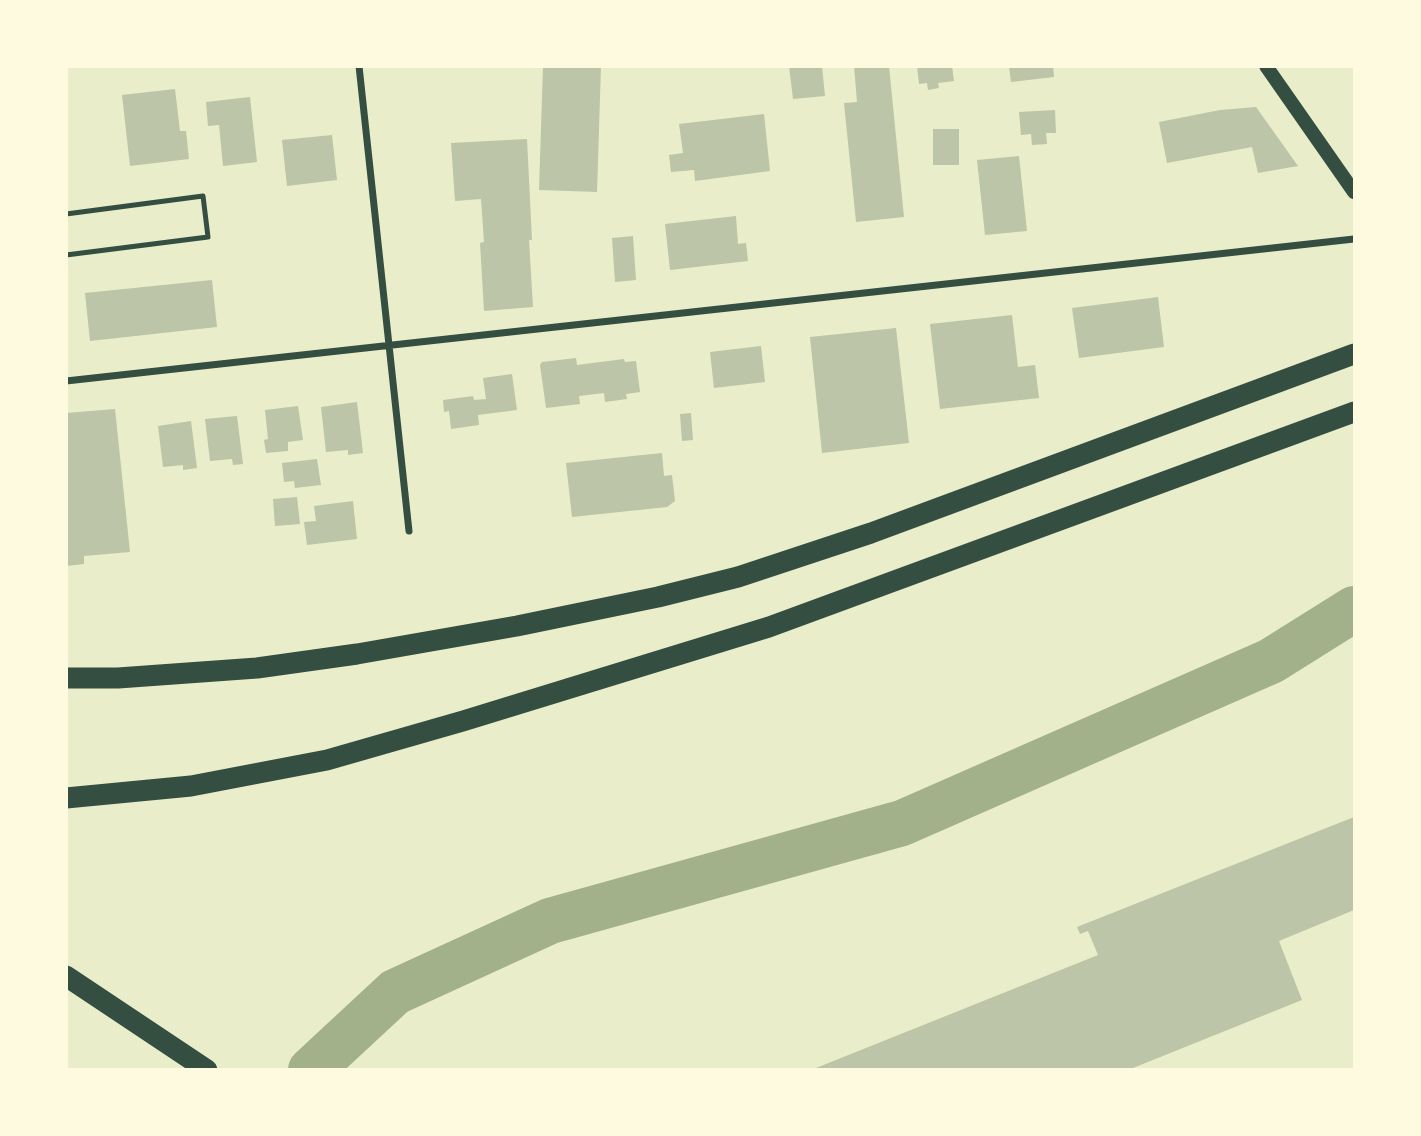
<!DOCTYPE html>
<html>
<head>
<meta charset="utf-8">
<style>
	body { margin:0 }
	#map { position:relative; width:1421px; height:1136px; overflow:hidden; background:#e9edc9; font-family:"Playfair Display",serif }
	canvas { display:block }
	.frame { position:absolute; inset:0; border:68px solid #fefae0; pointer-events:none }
</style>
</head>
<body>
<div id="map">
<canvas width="1421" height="1136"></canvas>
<div class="frame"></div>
</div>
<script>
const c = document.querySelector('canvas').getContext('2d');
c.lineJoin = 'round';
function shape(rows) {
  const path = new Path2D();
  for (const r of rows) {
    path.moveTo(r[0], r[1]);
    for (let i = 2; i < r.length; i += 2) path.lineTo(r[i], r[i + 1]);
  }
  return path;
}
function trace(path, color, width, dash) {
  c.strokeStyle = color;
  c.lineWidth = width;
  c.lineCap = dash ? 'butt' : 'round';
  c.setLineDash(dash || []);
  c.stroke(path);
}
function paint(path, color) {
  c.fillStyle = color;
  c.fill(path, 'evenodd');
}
trace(shape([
	[311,1070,395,992,550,921,902,823,1271,661,1354,609]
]), '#a3b18a', 46);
paint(shape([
	[543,66,601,66,597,192,539,190],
	[789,66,822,66,825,96,793,99],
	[854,66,889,66,904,217,856,222,844,103,857,102],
	[917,66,952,66,954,81,938,83,939,88,928,90,927,83,919,84],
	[1009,66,1053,66,1054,77,1011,82],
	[175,89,180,131,186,131,189,159,130,166,122,95],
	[250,97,257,162,223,166,219,125,208,126,206,102],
	[1256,107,1298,166,1258,173,1252,147,1167,163,1159,122,1220,110],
	[1055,110,1056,133,1046,133,1047,144,1032,145,1031,134,1021,135,1019,112],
	[764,114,770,171,695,181,694,170,671,172,669,155,683,153,679,124],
	[933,129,959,129,959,165,933,165],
	[332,135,337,180,287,186,282,140],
	[527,139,532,240,529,240,533,307,484,311,480,243,484,242,481,199,455,201,451,143],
	[1019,156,1027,231,985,235,977,160],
	[736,216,738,244,746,243,748,261,670,270,665,224],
	[633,236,636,280,615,282,612,238],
	[212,280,217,327,90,341,85,293],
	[1158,297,1164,347,1079,358,1072,308],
	[1012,315,1018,367,1035,365,1039,398,940,409,930,324],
	[896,328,909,443,822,453,810,337],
	[761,346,765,382,714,388,710,352],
	[576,358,577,365,624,359,625,362,636,361,640,392,626,394,627,399,605,402,604,393,579,396,580,404,546,408,540,365,542,362],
	[512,374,517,410,478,415,479,425,451,429,449,411,444,412,443,400,473,396,474,400,486,399,483,378],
	[357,402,363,453,348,455,348,450,326,452,321,407],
	[298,406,303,440,288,442,288,451,266,453,264,440,268,439,265,410],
	[115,409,130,552,84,556,84,564,66,566,66,413],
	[691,413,693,440,682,441,680,414],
	[237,416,243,464,233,465,232,459,210,461,205,419],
	[191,421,197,468,183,470,183,465,163,467,158,426],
	[662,453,664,476,672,475,675,501,667,507,572,517,566,463],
	[317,459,321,485,295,488,294,481,284,482,282,463],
	[297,497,300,524,275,526,273,499],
	[353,501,357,539,307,545,304,522,316,521,314,506],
	[1354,817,1354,910,1279,941,1302,1000,1128,1070,811,1070,1098,955,1088,931,1080,934,1077,927]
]), '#bcc5a7');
trace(shape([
	[66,214,203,196,208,237,66,255]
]), '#344e41', 5);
trace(shape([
	[359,66,409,531],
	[66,381,1354,239]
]), '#344e41', 7);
trace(shape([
	[1266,66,1354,192]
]), '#344e41', 14);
trace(shape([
	[66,678,118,678,257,668,357,654,517,626,658,597,738,577,871,533,1354,354],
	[66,798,191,786,327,760,463,721,769,627,1354,412],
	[66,976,207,1070]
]), '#344e41', 21);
</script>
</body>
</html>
